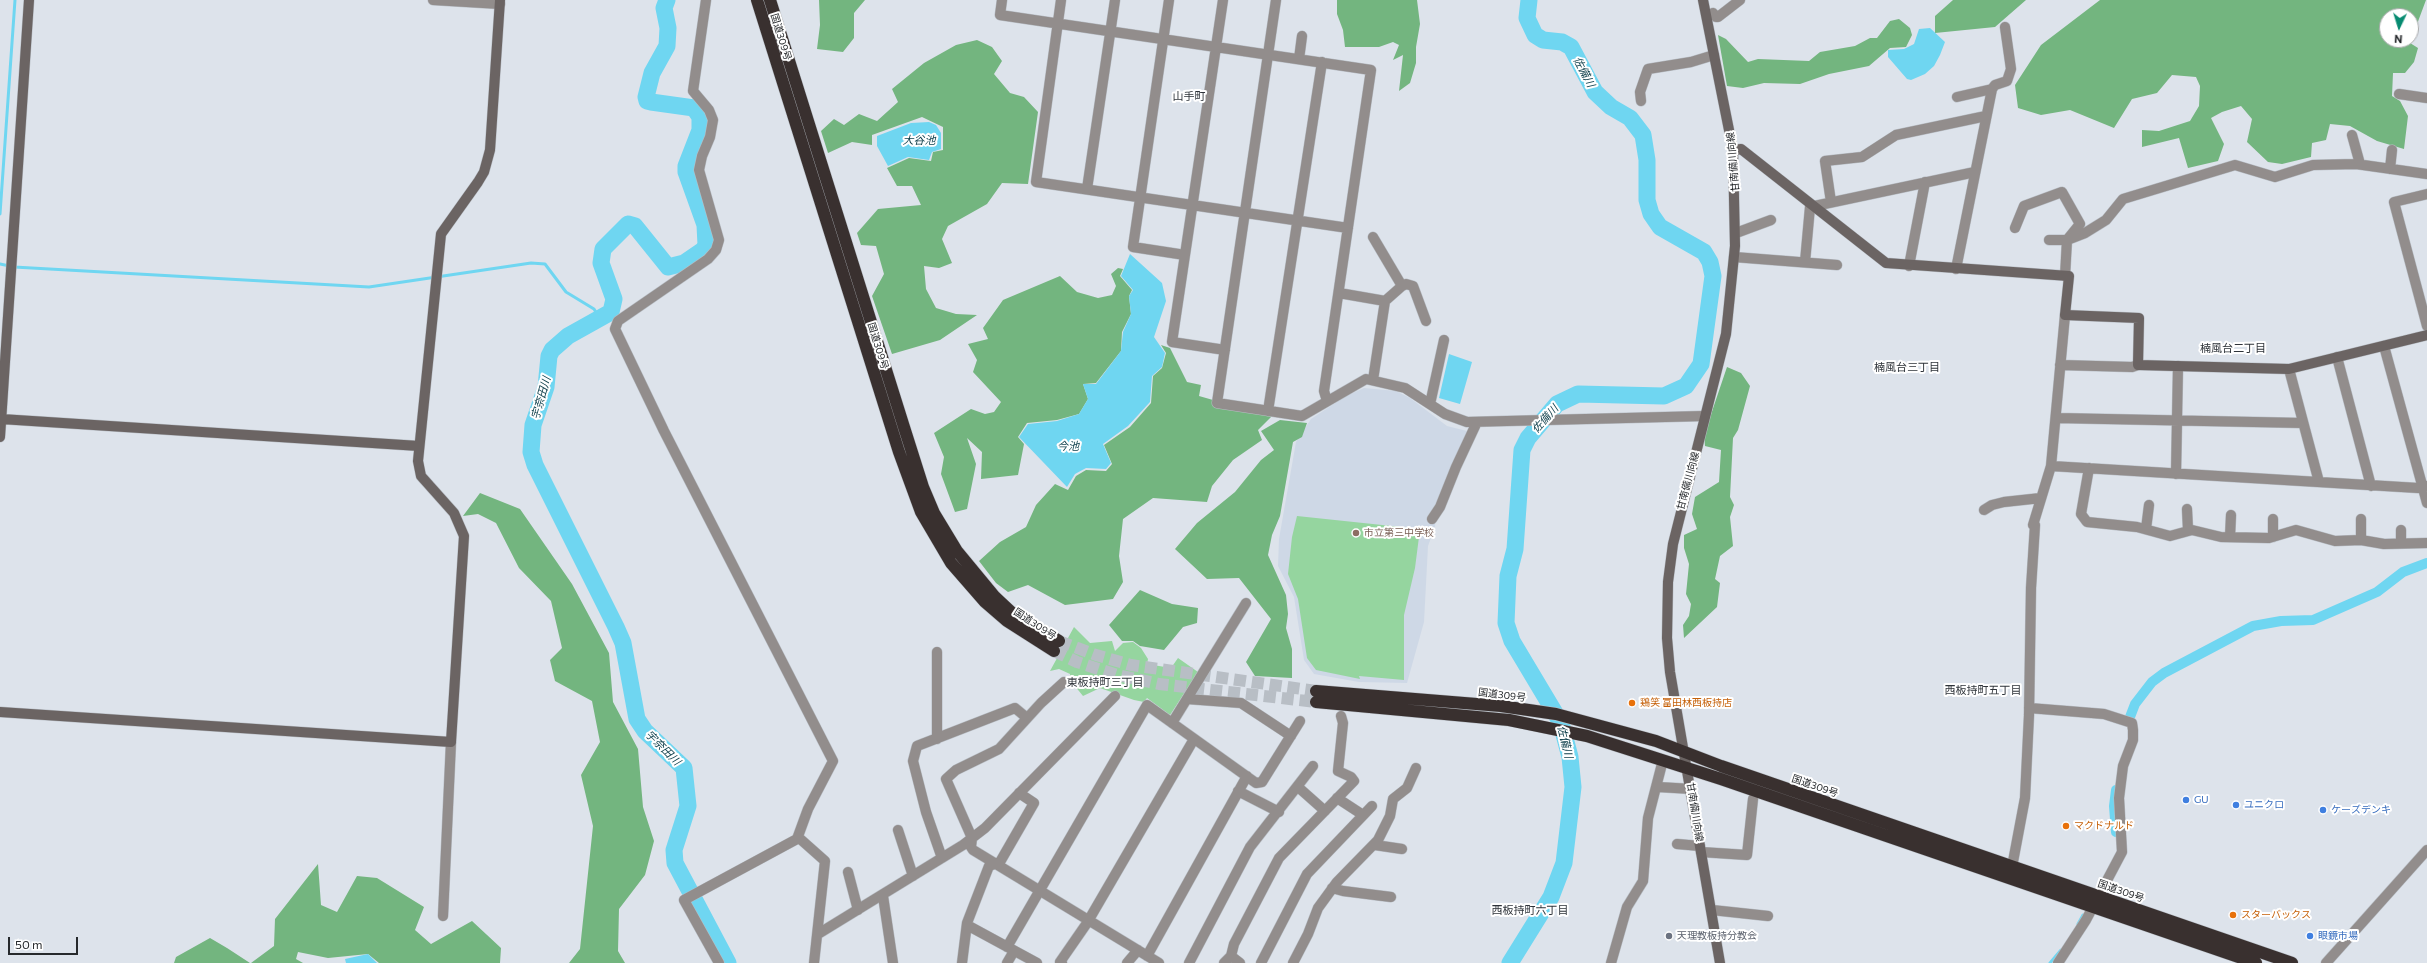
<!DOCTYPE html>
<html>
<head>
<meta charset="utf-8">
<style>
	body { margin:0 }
	#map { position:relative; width:2427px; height:963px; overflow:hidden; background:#dde3eb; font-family:Commissioner,sans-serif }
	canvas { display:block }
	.north { position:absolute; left:2379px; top:8px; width:40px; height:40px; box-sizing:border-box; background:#fff; border:1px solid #a8a9ab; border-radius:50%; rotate:184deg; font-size:11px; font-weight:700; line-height:16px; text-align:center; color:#26292c }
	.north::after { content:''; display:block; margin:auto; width:14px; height:18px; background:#078b71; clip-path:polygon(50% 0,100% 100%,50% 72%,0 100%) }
	.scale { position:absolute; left:8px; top:937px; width:70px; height:18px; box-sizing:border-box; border:2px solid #26292c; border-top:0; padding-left:5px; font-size:12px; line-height:14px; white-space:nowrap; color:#26292c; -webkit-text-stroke:3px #fff; paint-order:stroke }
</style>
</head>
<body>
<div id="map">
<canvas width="2427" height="963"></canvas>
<div class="north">N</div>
<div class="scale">50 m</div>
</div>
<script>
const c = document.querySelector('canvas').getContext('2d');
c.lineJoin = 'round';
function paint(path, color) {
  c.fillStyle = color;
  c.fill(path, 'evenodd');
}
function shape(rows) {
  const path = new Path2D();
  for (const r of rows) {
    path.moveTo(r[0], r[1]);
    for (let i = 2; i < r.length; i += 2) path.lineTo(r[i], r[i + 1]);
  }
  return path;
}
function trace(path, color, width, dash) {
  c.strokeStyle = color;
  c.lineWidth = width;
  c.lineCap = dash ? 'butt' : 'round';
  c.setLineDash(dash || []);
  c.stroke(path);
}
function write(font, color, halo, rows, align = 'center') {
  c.font = font + ' Commissioner,"Noto Sans JP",sans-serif';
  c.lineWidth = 4;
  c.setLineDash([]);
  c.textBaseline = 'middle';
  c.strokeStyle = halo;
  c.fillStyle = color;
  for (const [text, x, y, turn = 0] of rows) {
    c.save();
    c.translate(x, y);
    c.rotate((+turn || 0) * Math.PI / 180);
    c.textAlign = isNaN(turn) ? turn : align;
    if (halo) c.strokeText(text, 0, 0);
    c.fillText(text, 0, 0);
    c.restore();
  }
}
paint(shape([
	[1364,388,1396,391,1410,398,1447,426,1467,431,1436,510,1435,527,1428,546,1424,622,1407,683,1359,682,1314,674,1304,660,1294,597,1278,566,1279,539,1296,442,1311,419,1346,396]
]), '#ced8e6');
paint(shape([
	[1297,516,1420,529,1415,568,1404,615,1404,680,1359,676,1360,679,1316,670,1307,658,1298,599,1288,574,1292,537],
	[1074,627,1090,643,1112,641,1115,651,1123,643,1133,642,1141,648,1148,659,1147,664,1171,668,1178,658,1198,672,1170,715,1147,698,1144,702,1134,700,1100,688,1083,696,1070,680,1070,674,1059,669,1050,671]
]), '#95d59f');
paint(shape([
	[819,0,865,0,854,13,854,38,843,52,817,49,820,25],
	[1337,0,1417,0,1420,24,1416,47,1416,63,1410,83,1399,91,1403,55,1393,60,1399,45,1393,42,1379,47,1345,47,1343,30,1337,14],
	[1953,0,2026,0,1995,27,1935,33,1935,16],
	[2100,0,2426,0,2410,43,2418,48,2414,62,2405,73,2393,73,2392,96,2400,101,2408,116,2404,149,2377,141,2350,126,2330,124,2326,140,2312,143,2311,157,2282,164,2268,162,2247,142,2252,119,2241,106,2222,112,2211,118,2224,144,2218,161,2188,168,2179,138,2142,147,2142,130,2159,131,2190,121,2199,106,2200,86,2196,77,2172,75,2157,93,2132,99,2114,128,2070,110,2041,115,2018,108,2015,85,2041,45],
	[2387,16,2411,16,2411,40,2387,40],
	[1899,19,1910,28,1912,35,1906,47,1890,48,1869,66,1829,74,1800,84,1764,83,1743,88,1727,86,1718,35,1726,39,1748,62,1758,59,1809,61,1820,52,1855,46,1870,38,1877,38,1890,21],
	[977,40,992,47,1002,61,994,74,1010,93,1024,97,1038,112,1028,184,1002,183,987,204,948,226,942,239,952,263,939,268,924,266,926,289,936,308,956,314,977,315,940,340,892,354,872,296,884,274,876,246,861,245,857,233,878,209,921,205,912,186,897,186,887,168,909,158,931,161,933,152,943,150,943,127,922,117,872,135,872,145,852,142,828,153,821,131,834,119,844,125,859,114,877,121,898,102,892,89,924,63,956,45],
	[1118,268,1123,269,1120,276,1132,290,1129,296,1131,314,1122,332,1121,351,1096,383,1083,384,1088,399,1079,414,1057,420,1027,423,1018,437,1024,444,1018,475,981,479,982,452,967,438,976,464,967,509,955,512,941,474,944,457,934,433,971,409,985,414,994,412,1001,402,973,372,977,360,968,344,988,339,983,328,1003,300,1060,276,1077,292,1098,298,1112,295,1116,286,1111,274],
	[1161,345,1170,348,1187,382,1201,385,1199,396,1213,400,1213,406,1272,416,1258,430,1262,440,1233,460,1212,486,1207,502,1153,498,1123,519,1119,556,1123,582,1113,599,1065,605,1028,585,1008,592,996,583,979,561,1000,542,1026,527,1036,505,1055,484,1068,490,1076,476,1086,470,1106,471,1112,464,1104,445,1130,427,1151,403,1153,376,1162,368,1166,353],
	[1727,367,1741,373,1750,386,1738,430,1733,438,1730,497,1734,505,1730,517,1733,546,1720,556,1715,579,1720,583,1717,607,1684,638,1683,625,1689,616,1691,604,1686,594,1689,564,1684,548,1684,535,1697,529,1692,514,1695,497,1719,482,1721,450,1705,446,1704,435],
	[1280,420,1307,423,1302,437,1293,442,1280,516,1272,535,1268,555,1286,595,1288,614,1286,628,1292,649,1292,678,1255,676,1246,662,1271,619,1239,578,1207,579,1175,549,1197,523,1235,492,1261,460,1274,450,1261,431],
	[480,493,520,509,572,584,609,653,613,702,638,749,643,807,654,841,645,875,619,909,618,951,625,963,569,963,580,949,593,826,581,775,600,742,592,701,555,681,550,660,562,648,551,601,519,568,496,523,478,514,463,516],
	[1140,590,1172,604,1198,608,1197,623,1183,627,1164,650,1140,646,1133,641,1122,641,1109,625],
	[318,864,321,905,337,912,357,876,377,878,424,907,415,930,431,944,472,921,501,948,500,963,379,963,368,954,328,958,298,952,296,959,303,963,251,963,274,946,275,919],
	[210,938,227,948,250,963,174,963,176,957]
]), '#73b57f');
paint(shape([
	[1930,28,1945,42,1940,55,1934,66,1925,74,1911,80,1907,79,1888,57,1888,50,1904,49,1914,44,1919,29],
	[929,122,936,125,941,133,941,149,932,152,929,160,908,157,888,166,877,146,877,136,911,123],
	[1130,254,1162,283,1166,301,1154,337,1165,353,1162,367,1152,376,1150,402,1128,426,1103,444,1111,463,1106,469,1086,468,1075,474,1067,487,1019,437,1028,424,1057,421,1079,414,1088,399,1083,384,1096,384,1121,351,1123,332,1131,314,1129,296,1133,290,1121,276],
	[1449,354,1472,362,1460,404,1439,398],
	[368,954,377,963,346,963,345,959]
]), '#6fd6f1');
trace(shape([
	[0,214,15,0],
	[0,264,14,267,369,287,531,263,545,264,566,292,594,309,600,319],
	[2078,924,2083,915],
	[2050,963,2061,950]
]), '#6fd6f1', 3);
trace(shape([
	[2130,717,2135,704,2152,682,2164,673,2253,626,2281,621,2313,620,2377,592,2403,572,2427,563],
	[2116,832,2114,806,2116,790]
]), '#6fd6f1', 10);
trace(shape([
	[667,0,664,8,668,28,667,46,652,73,646,97,647,101,651,102,694,108,700,117,700,130,686,166,686,172,705,225,706,245,703,250,684,263,668,267,635,226,628,224,603,249,601,263,614,299,611,312,568,336,552,350,549,356,546,387,533,425,531,452,535,465,616,627,623,643,637,719,645,731,684,768,688,806,674,850,675,863,728,963],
	[1510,963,1551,897,1564,863,1573,787,1570,757,1561,723,1512,641,1506,623,1508,576,1515,549,1522,450,1528,438,1557,404,1578,394,1664,396,1686,386,1701,364,1713,276,1710,262,1704,252,1660,227,1651,214,1647,200,1647,160,1643,135,1630,118,1611,107,1595,92,1571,47,1562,42,1543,40,1535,35,1527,18,1529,0]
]), '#6fd6f1', 17);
trace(shape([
	[1059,641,1096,655,1131,665,1316,691],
	[1054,651,1077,662,1117,675,1159,684,1316,702]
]), '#b8bec5', 12, [12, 6]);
const street = shape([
	[433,0,500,4],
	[706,0,693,91,709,110,713,120,710,137,702,156,699,170,719,240,716,250,708,259,618,321,615,329,664,431,833,761,808,809,797,839,684,900,719,963],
	[1002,0,1000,15,1371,70,1324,391,1327,401],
	[1061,0,1036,182,1348,228],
	[1169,0,1133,247,1185,255],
	[1223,0,1172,342,1225,350],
	[1276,0,1217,403,1302,416,1366,379,1405,388,1445,414,1467,422,1705,416],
	[1713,13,1716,17,1718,17,1740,0],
	[1299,59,1302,36],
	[2399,94,2427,98],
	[1957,97,1992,89],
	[1641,101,1640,92,1648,69,1691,62,1714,55],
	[2352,135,2360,164],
	[2390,169,2392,150],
	[1087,189,1115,0],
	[2427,194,2394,202,2427,326],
	[1831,202,1825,161,1862,157,1896,135,1986,116],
	[2015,228,2024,206,2062,192,2080,224,2067,240,2065,276],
	[1736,233,1771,220],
	[1373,237,1402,286],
	[2049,240,2067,240,2085,233,2106,220,2123,199,2235,165,2275,177,2313,165,2356,164,2427,174],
	[1734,257,1837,265],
	[1805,262,1810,207,1975,172],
	[1909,266,1925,182],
	[1956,269,1992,89,1995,85,2007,81,2011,69,2005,27],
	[1339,293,1385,301,1402,286,1406,284,1413,286,1426,321],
	[2384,346,2427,503],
	[2337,357,2371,486],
	[2060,365,2132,367,2138,365],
	[2289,369,2319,482],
	[1373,380,1385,301],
	[1430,404,1444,340],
	[1268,411,1322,62],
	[2056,418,2303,423],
	[2051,466,2418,488,2427,486],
	[2089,468,2081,514,2087,522,2137,527,2170,536,2192,530,2221,537,2269,538,2296,530,2335,541,2361,540,2384,544,2427,543],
	[2176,474,2178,366],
	[2187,509,2188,530],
	[1984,510,1992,505,2004,502,2041,498],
	[1432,519,1440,507,1456,467,1477,422],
	[2146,529,2149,505],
	[2230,537,2231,515],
	[2273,537,2273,519],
	[2361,540,2361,519],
	[2401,542,2401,530],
	[937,652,937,739],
	[1064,682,1041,703,999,749,956,770,946,779,972,838,971,847,973,850,1159,963],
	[1187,699,1241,703,1291,736],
	[2029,708,2104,714,2132,723,2133,730,2133,740,2123,766,2119,798,2122,852,2086,920,2058,963],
	[1172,723,1246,603],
	[1298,787,1325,811],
	[1658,787,1692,789],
	[1238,791,1279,812],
	[1337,798,1363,815],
	[898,830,913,876],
	[798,837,825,861,814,963],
	[1677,844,1700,846],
	[1375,845,1402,849],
	[1701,852,1747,855,1753,799],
	[942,858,926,812,913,761,917,746,1015,708,1027,718],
	[2012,867,2025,798,2029,715,2031,588,2035,525,2033,525,2051,466,2065,315],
	[848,872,858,910],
	[1332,888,1343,891,1391,897],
	[883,896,893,963],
	[1712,910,1768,916],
	[443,916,451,742],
	[967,925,1037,963],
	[818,934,963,845,985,828,1115,696],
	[1007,947,1147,705,1256,783,1262,782,1300,721],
	[1147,956,1247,776],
	[1231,956,1240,963],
	[962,963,967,923,989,866,1000,862,1034,803,1019,793],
	[1007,963,1014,951],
	[1062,963,1060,962,1087,923,1194,739],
	[1127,963,1138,950],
	[1189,963,1250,847,1313,766],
	[1224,963,1231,956,1234,944,1279,858,1354,781,1351,777,1338,771,1343,723,1341,716],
	[1261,963,1307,874,1372,806],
	[1293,963,1308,934,1318,908,1337,882,1378,840,1390,816,1393,799,1407,788,1416,768],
	[1611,963,1627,907,1643,881,1648,818,1663,760],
	[2326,963,2427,850]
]);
const secondary = shape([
	[1703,0,1733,150,1735,246,1726,334,1673,544,1668,582,1667,638,1670,672,1720,963],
	[1733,150,1741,149,1886,263,2069,276,2065,315,2139,318,2138,365,2289,369,2427,335],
	[1,419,419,446],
	[0,437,29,0],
	[0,712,451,742,464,536,454,513,421,476,418,461,441,234,478,182,484,172,490,150,500,0]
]);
const highway = shape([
	[757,0,899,452,921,512,951,563,985,602,1007,621,1054,651],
	[770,0,903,424,923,487,934,513,957,551,995,597,1011,612,1059,641],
	[1316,691,1501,706,1556,714,1656,741,1721,766,2292,963],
	[1316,702,1509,720,1587,736,1721,779,2256,963]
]);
trace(street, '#b8bec5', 11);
trace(secondary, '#b8bec5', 11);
trace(highway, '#b8bec5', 13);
trace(street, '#928d8c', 10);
trace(secondary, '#6b6463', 10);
trace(highway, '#39302f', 12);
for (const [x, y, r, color] of [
	[1356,533,4,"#8d6e63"],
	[1632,703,4,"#e8710a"],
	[2186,800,4,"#3f7fe0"],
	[2236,805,4,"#3f7fe0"],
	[2323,810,4,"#3f7fe0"],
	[2066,826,4,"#e8710a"],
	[2233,915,4,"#e8710a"],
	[1669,936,4,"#6b7280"],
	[2310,936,4,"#3f7fe0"]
]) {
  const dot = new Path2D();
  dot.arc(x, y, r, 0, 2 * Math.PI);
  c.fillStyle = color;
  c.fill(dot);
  trace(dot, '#fff', 1.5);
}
write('10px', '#26292c', '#fff', [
	["国道309号",781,37,73],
	["甘南備川向線",1733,162,-95],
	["国道309号",878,346,73],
	["甘南備川向線",1688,481,-75],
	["国道309号",1035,624,33],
	["国道309号",1502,695,7],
	["国道309号",1815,786,19],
	["甘南備川向線",1695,812,81],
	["国道309号",2121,891,19]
]);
write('10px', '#785e54', '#fff', [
	["市立第三中学校",1364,533]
], 'left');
write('10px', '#c56008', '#fff', [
	["鶏笑 富田林西板持店",1640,703],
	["マクドナルド",2074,826],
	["スターバックス",2241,915]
], 'left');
write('10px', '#366cbe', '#fff', [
	["GU",2194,800],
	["ユニクロ",2244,805],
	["ケーズデンキ",2331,810],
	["眼鏡市場",2318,936]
], 'left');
write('10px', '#5b616d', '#fff', [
	["天理教板持分教会",1677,936]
], 'left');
write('italic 11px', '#10404c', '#fff', [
	["佐備川",1584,72,62],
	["大谷池",919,140],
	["宇奈田川",541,398,-74],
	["佐備川",1545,419,-48],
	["今池",1068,446],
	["佐備川",1565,742,76],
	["宇奈田川",663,748,45]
]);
write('11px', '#2e3339', '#fff', [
	["山手町",1189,96],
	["楠風台二丁目",2233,348],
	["楠風台三丁目",1907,367],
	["東板持町三丁目",1105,682],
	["西板持町五丁目",1983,690],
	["西板持町六丁目",1530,910]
]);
</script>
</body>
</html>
